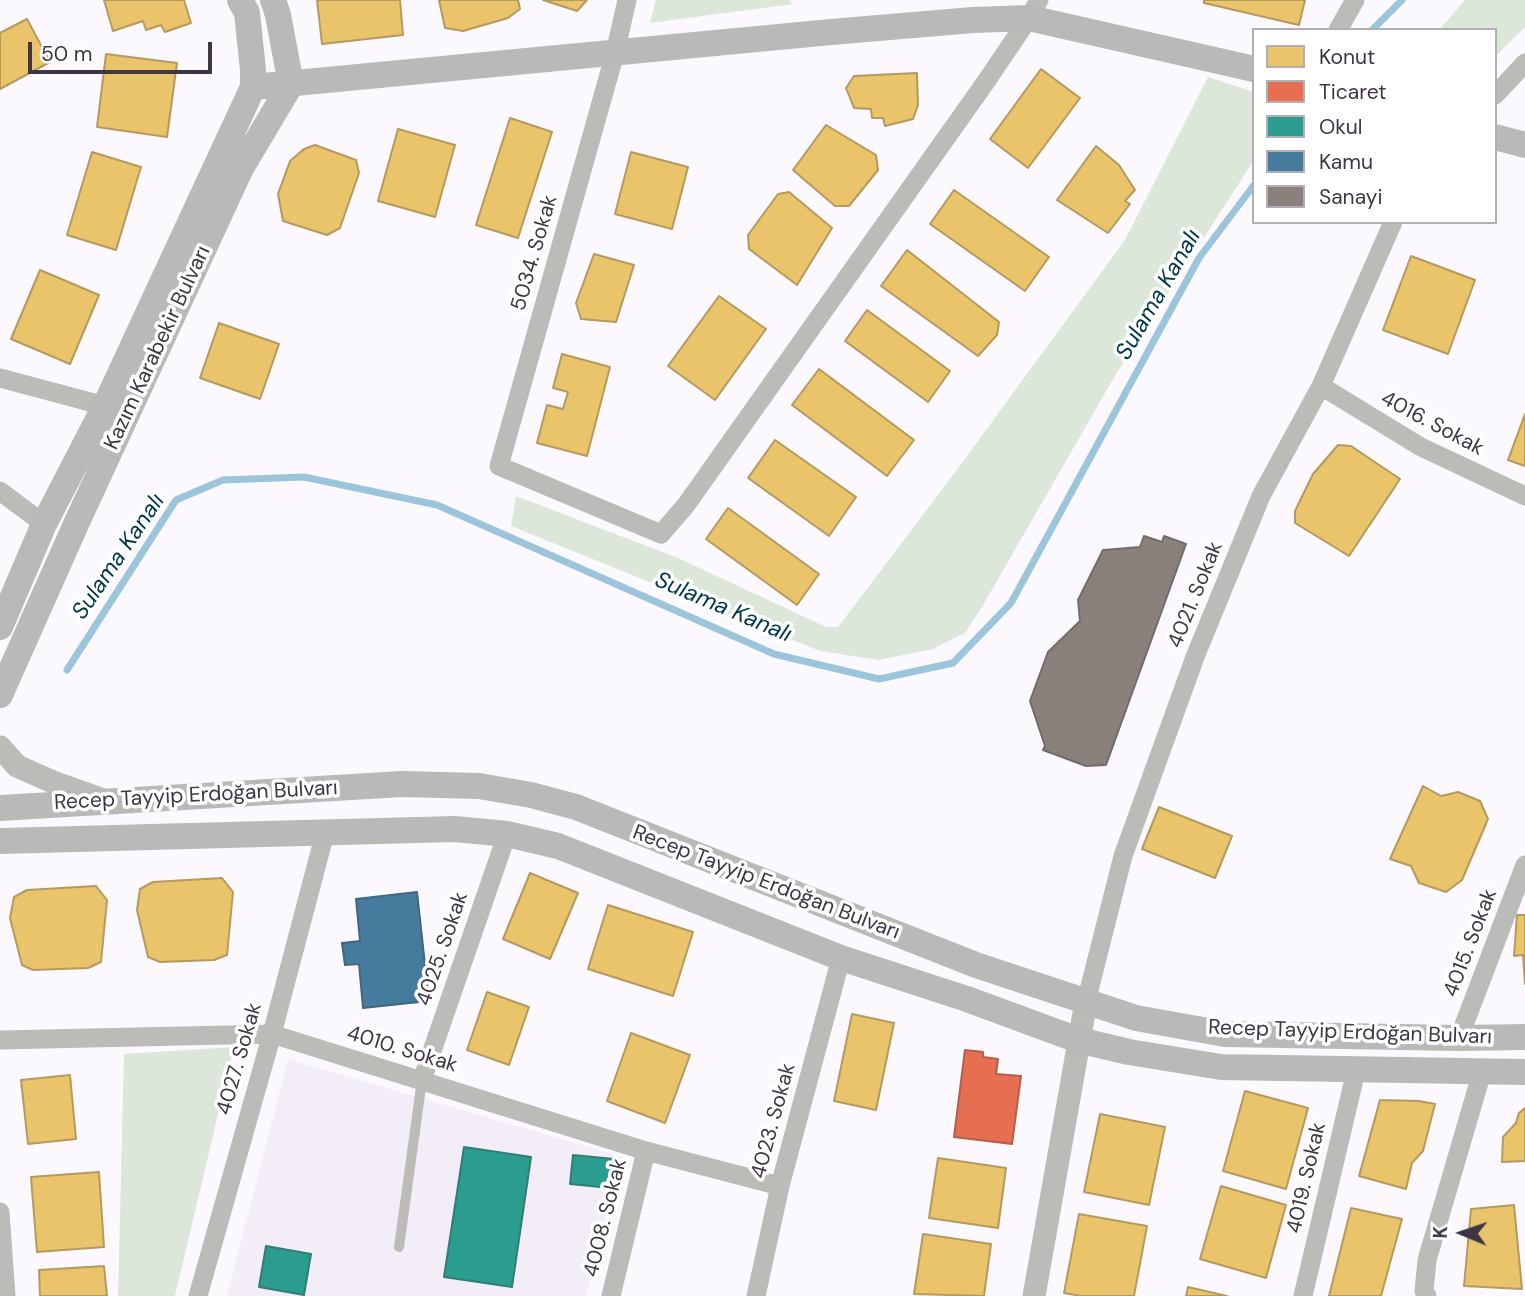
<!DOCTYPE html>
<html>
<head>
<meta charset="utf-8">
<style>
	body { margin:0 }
	#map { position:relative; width:1525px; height:1296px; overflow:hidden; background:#fcf9fe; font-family:"DM Sans",sans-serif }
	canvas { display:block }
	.legend { position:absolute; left:1252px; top:28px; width:245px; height:196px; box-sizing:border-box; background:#fff; border:2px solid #b2afb4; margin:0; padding:9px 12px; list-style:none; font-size:21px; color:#3e3643 }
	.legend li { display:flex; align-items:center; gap:14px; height:35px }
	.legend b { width:35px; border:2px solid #b2afb4 }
	.north { position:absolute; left:1427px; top:1198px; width:70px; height:70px; -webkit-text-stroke:5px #fff; paint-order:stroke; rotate:272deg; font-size:19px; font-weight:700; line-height:28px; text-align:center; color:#3e3643 }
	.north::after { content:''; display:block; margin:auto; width:24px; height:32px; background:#3e3643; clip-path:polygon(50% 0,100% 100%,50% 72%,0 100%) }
	.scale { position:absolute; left:28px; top:42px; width:184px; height:32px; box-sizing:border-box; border:4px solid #3e3643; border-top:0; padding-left:9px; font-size:21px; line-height:24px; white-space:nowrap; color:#3e3643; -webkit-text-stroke:5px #fff; paint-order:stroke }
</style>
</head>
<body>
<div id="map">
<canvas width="1525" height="1296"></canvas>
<ul class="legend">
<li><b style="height:19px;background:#e9c46a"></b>Konut</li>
<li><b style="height:19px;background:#e76f51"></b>Ticaret</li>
<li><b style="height:19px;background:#2a9d8f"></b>Okul</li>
<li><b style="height:19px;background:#457b9d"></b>Kamu</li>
<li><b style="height:19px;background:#8a817c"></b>Sanayi</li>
</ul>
<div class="north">K</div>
<div class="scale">50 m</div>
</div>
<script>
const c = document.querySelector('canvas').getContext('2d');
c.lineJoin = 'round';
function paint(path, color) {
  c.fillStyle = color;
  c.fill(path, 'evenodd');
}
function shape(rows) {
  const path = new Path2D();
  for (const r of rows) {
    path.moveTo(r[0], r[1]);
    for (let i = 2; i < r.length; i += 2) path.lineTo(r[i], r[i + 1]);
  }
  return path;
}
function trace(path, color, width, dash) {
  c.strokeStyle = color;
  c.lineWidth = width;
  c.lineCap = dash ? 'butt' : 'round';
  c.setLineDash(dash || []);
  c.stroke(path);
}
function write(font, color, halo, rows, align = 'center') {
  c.font = font + ' "DM Sans",sans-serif';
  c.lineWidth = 7;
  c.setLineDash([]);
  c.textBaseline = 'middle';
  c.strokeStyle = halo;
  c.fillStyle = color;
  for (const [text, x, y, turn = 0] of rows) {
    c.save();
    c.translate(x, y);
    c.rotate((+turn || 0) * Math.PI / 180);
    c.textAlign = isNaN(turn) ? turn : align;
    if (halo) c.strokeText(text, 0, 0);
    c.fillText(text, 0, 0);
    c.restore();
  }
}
paint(shape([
	[288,1059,623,1157,586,1296,227,1296]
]), '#f3edf8');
paint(shape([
	[656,0,790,0,793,4,650,23],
	[1465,0,1525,0,1525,27,1495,57,1495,30,1439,30],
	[1208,77,1254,92,1254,160,1116,374,982,607,965,633,933,649,879,660,820,651,511,526,516,496,678,558,826,627,838,627,953,475,1125,240],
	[234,1047,175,1296,118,1296,124,1054]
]), '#dce7d9');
const homes = shape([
	[104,0,184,0,191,23,165,32,161,25,146,30,143,21,113,31,104,0],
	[317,0,400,0,403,35,322,44,317,0],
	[439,0,518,0,520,9,508,18,463,31,445,28,439,0],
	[543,0,587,0,577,11,543,0],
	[1204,0,1305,0,1299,25,1204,3,1204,0],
	[27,19,50,62,0,89,0,33,27,19],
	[106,54,177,63,167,137,97,127,106,54],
	[1041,69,1080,98,1028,168,990,139,1041,69],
	[917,73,918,105,913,119,885,126,883,118,872,118,871,109,854,108,846,88,854,76,917,73],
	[510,118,552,132,518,238,476,225,510,118],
	[826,125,876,155,878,170,849,206,835,206,793,170,826,125],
	[398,129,455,145,435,217,378,201,398,129],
	[315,145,356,160,359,173,340,228,327,235,283,221,278,194,290,161,304,149,315,145],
	[1096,146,1119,165,1135,190,1125,201,1130,204,1108,233,1057,200,1096,146],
	[92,152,141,167,116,250,67,235,92,152],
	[631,152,688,167,672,229,615,214,631,152],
	[954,190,1049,257,1025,291,930,224,954,190],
	[789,192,832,228,797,285,749,249,748,235,778,194,789,192],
	[907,250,999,322,997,335,978,356,881,286,907,250],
	[594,254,634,265,616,322,581,319,576,303,594,254],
	[1411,256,1475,280,1448,354,1383,330,1411,256],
	[40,270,99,295,70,364,11,339,40,270],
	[719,296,766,329,715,400,668,366,719,296],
	[867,310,950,371,928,402,845,341,867,310],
	[219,323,279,344,260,399,200,378,219,323],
	[562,354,610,367,587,456,537,443,547,405,563,409,568,392,553,388,562,354],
	[819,369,914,440,887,476,792,405,819,369],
	[1525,414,1525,466,1508,460,1525,414],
	[775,440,856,497,829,536,748,478,775,440],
	[1338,445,1351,446,1400,479,1349,556,1295,523,1295,511,1313,474,1338,445],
	[728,508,819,574,797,605,706,539,728,508],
	[1423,786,1441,796,1458,792,1480,801,1488,819,1462,880,1446,892,1419,883,1411,866,1390,859,1423,786],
	[1159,807,1232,836,1215,878,1142,849,1159,807],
	[530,873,578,893,550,959,503,939,530,873],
	[222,878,233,892,227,955,214,960,160,962,148,957,137,910,140,889,153,882,222,878],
	[96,886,107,900,101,962,88,968,33,970,22,965,10,918,14,897,27,890,96,886],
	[608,905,693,932,673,996,588,969,608,905],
	[1517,915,1525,915,1525,984,1523,955,1514,956,1517,915],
	[487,992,529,1007,509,1065,467,1050,487,992],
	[852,1014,894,1023,876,1110,834,1101,852,1014],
	[631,1033,690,1055,665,1123,607,1101,631,1033],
	[70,1075,76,1139,28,1144,21,1080,70,1075],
	[1245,1091,1308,1108,1286,1189,1223,1171,1245,1091],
	[1380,1100,1419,1101,1435,1104,1423,1151,1412,1163,1406,1189,1359,1176,1380,1100],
	[1525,1108,1525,1161,1502,1162,1503,1137,1516,1123,1519,1113,1525,1108],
	[1100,1114,1165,1127,1149,1205,1084,1192,1100,1114],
	[938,1158,1006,1168,998,1228,929,1218,938,1158],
	[99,1172,104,1247,37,1252,31,1177,99,1172],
	[1221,1186,1286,1205,1266,1278,1200,1259,1221,1186],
	[1514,1205,1522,1289,1464,1286,1471,1209,1514,1205],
	[1351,1208,1402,1219,1381,1296,1329,1296,1351,1208],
	[1079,1214,1147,1226,1134,1296,1081,1296,1064,1293,1079,1214],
	[923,1234,991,1244,984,1296,914,1294,923,1234],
	[104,1266,107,1296,40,1296,39,1270,104,1266],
	[1188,1287,1227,1296,1186,1296,1188,1287]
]);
paint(homes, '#e9c46a');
trace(homes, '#b6995e', 2);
const shops = shape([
	[965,1050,983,1052,983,1057,998,1059,996,1074,1021,1076,1012,1144,954,1137,965,1050]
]);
paint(shops, '#e76f51');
trace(shops, '#b45e4d', 2);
const schools = shape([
	[464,1147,531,1157,512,1287,444,1277,464,1147],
	[573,1155,614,1159,611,1188,570,1184,573,1155],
	[266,1246,311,1254,304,1295,259,1287,266,1246]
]);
paint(schools, '#2a9d8f');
trace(schools, '#307e78', 2);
const public = shape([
	[417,892,429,1001,363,1008,359,964,345,965,342,943,360,941,356,899,417,892]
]);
paint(public, '#457b9d');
trace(public, '#436682', 2);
const industry = shape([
	[1144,536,1162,542,1164,536,1186,544,1106,765,1086,766,1043,750,1045,746,1030,701,1048,652,1080,621,1078,600,1103,550,1140,547,1144,536]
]);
paint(industry, '#8a817c');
trace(industry, '#736a6b', 2);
trace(shape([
	[1372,30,1402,0],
	[67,670,176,500,223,480,304,477,437,505,774,654,879,679,953,663,1011,603,1199,258,1254,185]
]), '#9cc5dc', 7);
trace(shape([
	[399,1247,422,1080]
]), '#bbbbb8', 10);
trace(shape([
	[627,0,615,53,499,466,661,534,686,505,985,83,1029,18,1039,0],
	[1338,30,1355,0],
	[1495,95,1525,63],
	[0,378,105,406,115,407],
	[1321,386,1421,447,1525,496],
	[0,491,44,524],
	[1086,1002,1123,856,1195,657,1261,496,1321,386,1393,222],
	[1459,1038,1525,865],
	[0,1040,272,1034,646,1151,780,1186],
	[422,1080,507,834],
	[0,1212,6,1296],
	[198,1296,272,1034,325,833],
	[611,1296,646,1151],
	[756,1296,780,1186,841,958],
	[1303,1296,1356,1071],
	[1427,1296,1424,1291,1427,1260,1482,1072]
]), '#bbbbb8', 19);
trace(shape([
	[0,747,17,766,53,782,104,800],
	[1034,1296,1086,1002]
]), '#bbbbb8', 23);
trace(shape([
	[253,87,831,32,973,20,1029,18,1254,69],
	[1495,137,1525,145],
	[0,627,44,524,105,406,253,87,253,70,247,13,240,0],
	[0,695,77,522,241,168,291,84,278,15,273,0],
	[0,808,402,784,479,786,531,795,576,807,976,965,1136,1018,1225,1034,1459,1038,1525,1037],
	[0,841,455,829,507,834,558,846,841,958,967,999,1078,1040,1129,1052,1221,1067,1525,1072]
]), '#bab9b8', 26);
write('21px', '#3e3643', '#fff', [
	["5034. Sokak",535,253,-74],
	["Kazım Karabekir Bulvarı",158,348,-65],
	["4016. Sokak",1432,424,28],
	["4021. Sokak",1196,595,-68],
	["Recep Tayyip Erdoğan Bulvarı",196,796,-3],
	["Recep Tayyip Erdoğan Bulvarı",766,883,21],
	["4015. Sokak",1471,943,-69],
	["4025. Sokak",443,949,-71],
	["Recep Tayyip Erdoğan Bulvarı",1350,1033,2],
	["4010. Sokak",402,1050,17],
	["4027. Sokak",240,1059,-74],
	["4023. Sokak",774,1121,-75],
	["4019. Sokak",1307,1178,-77],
	["4008. Sokak",606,1218,-76]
]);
write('italic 23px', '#00374b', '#fff', [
	["Sulama Kanalı",1159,295,-60],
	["Sulama Kanalı",119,557,-56],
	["Sulama Kanalı",723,608,23]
]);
</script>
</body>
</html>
